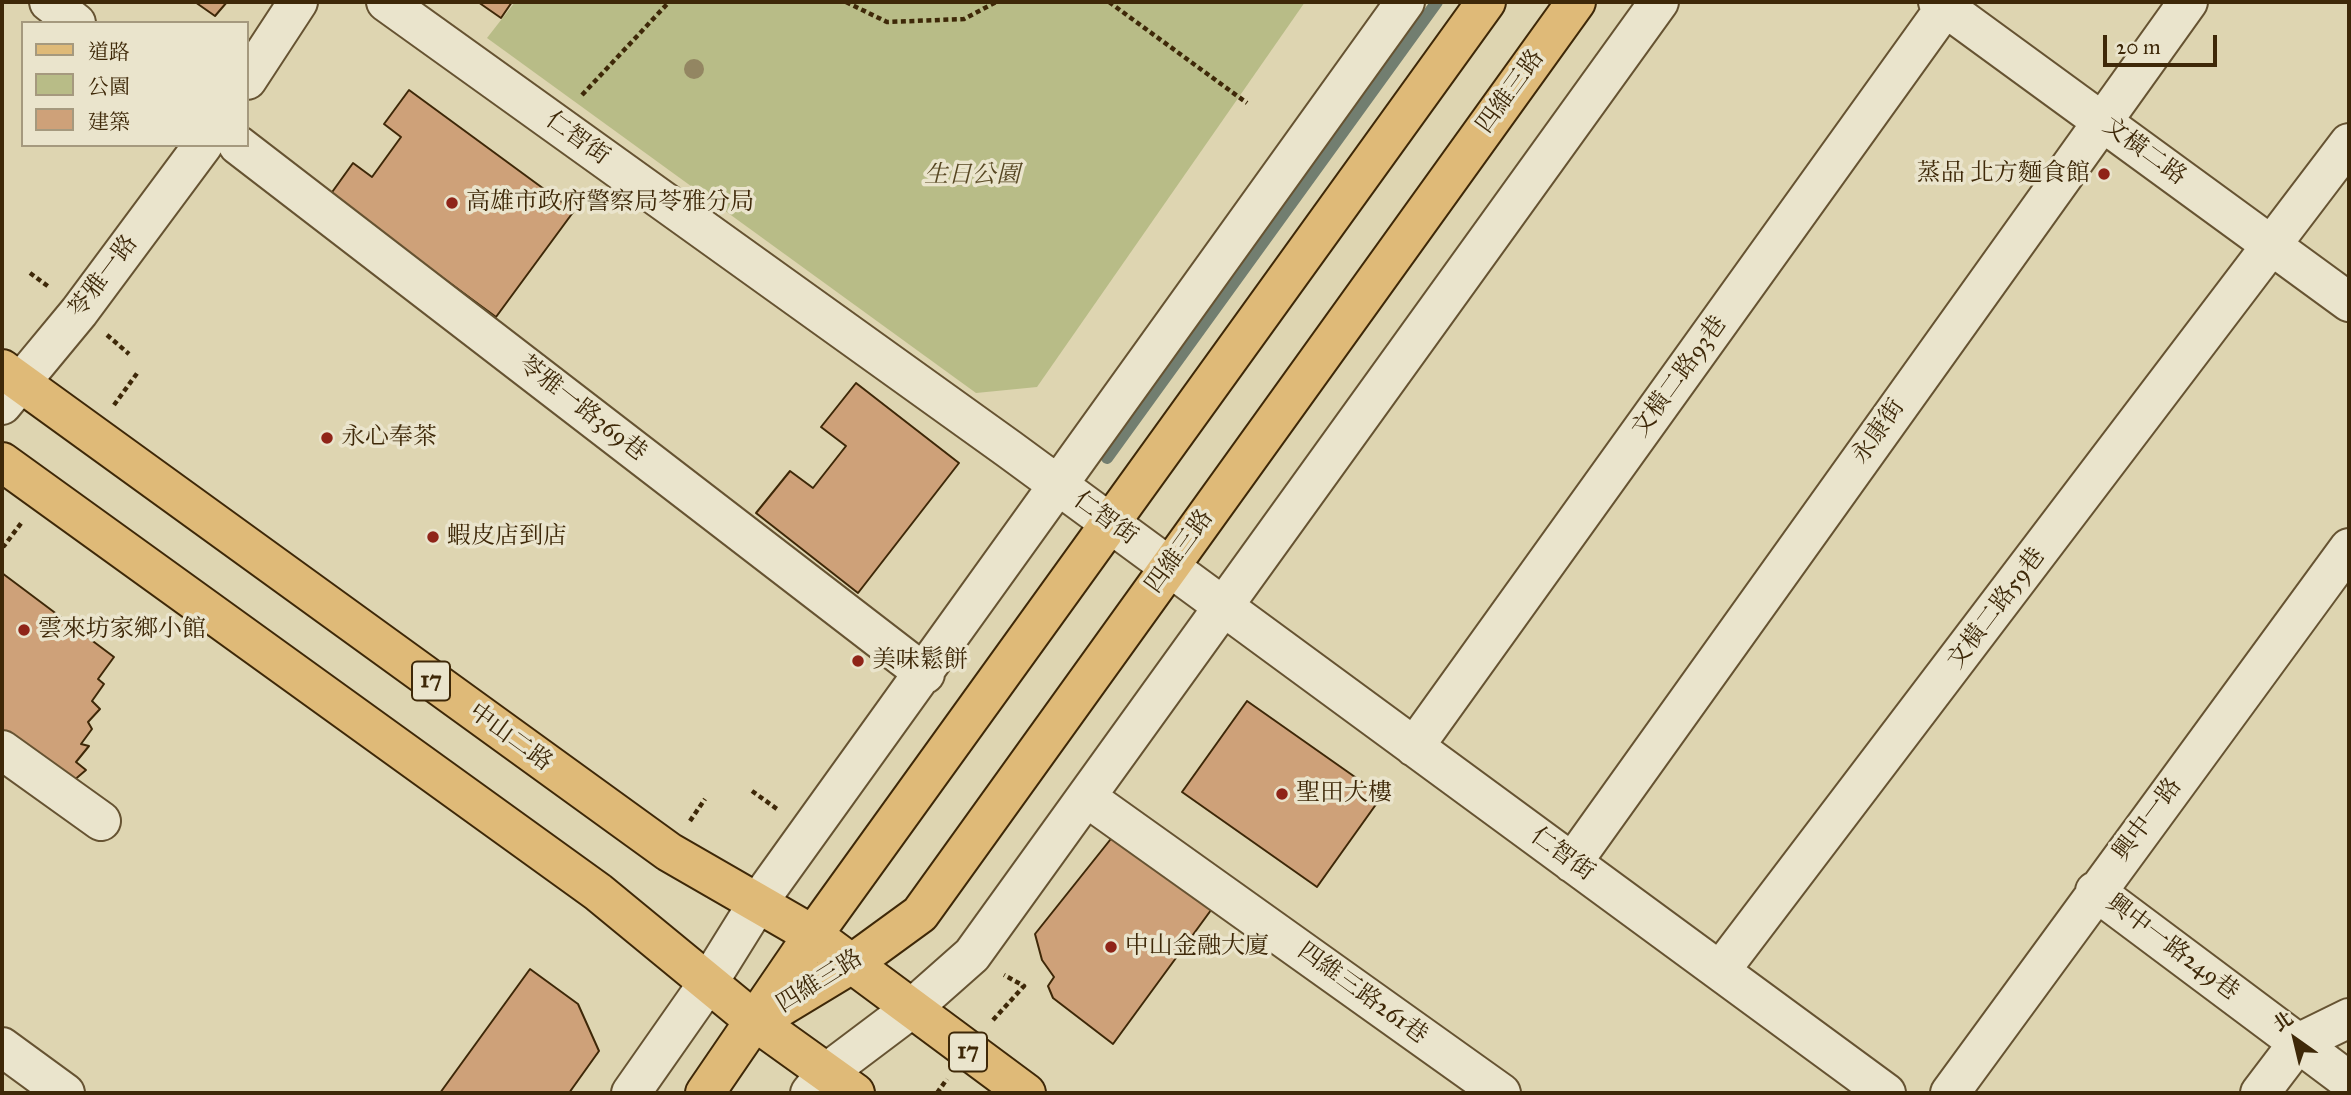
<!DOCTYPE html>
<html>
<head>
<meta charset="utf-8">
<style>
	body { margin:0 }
	#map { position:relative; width:2351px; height:1095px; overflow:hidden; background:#ded5b1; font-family:"IM FELL Great Primer","Noto Serif TC",serif }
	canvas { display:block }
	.frame { position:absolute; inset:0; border:4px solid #3e2808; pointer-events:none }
	.legend { position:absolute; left:21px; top:21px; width:228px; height:126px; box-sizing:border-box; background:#eae4cc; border:2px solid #a5997e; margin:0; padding:9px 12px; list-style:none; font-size:21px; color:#3e2808 }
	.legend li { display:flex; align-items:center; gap:14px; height:35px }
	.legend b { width:35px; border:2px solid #a5997e }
	.north { position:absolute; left:2260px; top:1004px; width:70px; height:70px; -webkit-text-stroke:5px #eae4cc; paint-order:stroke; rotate:326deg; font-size:19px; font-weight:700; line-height:28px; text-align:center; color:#3e2808 }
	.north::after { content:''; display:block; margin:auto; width:24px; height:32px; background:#3e2808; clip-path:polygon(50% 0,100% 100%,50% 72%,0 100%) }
	.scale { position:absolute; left:2103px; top:35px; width:114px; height:32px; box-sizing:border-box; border:4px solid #3e2808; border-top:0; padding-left:9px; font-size:21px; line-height:24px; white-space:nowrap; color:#3e2808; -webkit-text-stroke:5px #eae4cc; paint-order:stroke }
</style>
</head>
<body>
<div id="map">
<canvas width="2351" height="1095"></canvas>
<div class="frame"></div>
<ul class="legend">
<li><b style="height:9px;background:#dfba78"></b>道路</li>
<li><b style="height:19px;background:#b8bc87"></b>公園</li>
<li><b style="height:19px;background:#cea179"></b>建築</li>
</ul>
<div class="north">北</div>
<div class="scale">20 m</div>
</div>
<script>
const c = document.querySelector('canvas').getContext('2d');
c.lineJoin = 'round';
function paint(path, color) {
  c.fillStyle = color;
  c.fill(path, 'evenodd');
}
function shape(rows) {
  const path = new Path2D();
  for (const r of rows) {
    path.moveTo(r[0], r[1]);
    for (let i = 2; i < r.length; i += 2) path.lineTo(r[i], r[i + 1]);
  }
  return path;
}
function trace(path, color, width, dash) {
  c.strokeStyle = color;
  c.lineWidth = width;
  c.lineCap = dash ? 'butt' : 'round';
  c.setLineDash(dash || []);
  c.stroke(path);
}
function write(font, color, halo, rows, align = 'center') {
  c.font = font + ' "IM FELL Great Primer","Noto Serif TC",serif';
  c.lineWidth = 7;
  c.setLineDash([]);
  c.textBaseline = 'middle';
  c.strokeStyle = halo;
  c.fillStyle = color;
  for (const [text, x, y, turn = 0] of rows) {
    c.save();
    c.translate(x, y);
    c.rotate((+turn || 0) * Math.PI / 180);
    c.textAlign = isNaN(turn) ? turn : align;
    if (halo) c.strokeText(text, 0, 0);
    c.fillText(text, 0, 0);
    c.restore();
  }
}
paint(shape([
	[515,2,1305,2,1037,387,976,393,487,38]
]), '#b8bc87');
trace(shape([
	[1107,458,1437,2]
]), '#727e70', 12);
const building = shape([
	[195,2,227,2,215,16,195,2],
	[478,2,512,2,501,18,478,2],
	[409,90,574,211,496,317,330,195,353,163,372,177,401,137,384,124,409,90],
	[856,383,959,463,858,593,756,513,790,471,813,488,846,446,821,427,856,383],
	[2,573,114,657,98,679,104,684,92,701,100,709,88,722,92,729,81,744,89,746,76,762,86,770,72,782,2,761,2,573],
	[1247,701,1382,796,1317,887,1182,792,1247,701],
	[1114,835,1214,906,1113,1044,1053,998,1048,986,1054,977,1042,960,1035,934,1114,835],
	[530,969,578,1004,599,1051,569,1093,440,1093,530,969]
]);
paint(building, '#cea179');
trace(building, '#3e2808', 2);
const minor = shape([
	[49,2,76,23],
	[386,2,1009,449,1886,1093],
	[1938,2,2349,302],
	[247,80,298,2],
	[238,145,925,674],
	[2,405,79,312,203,145],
	[1414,747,1949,2],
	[2,750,101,821],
	[1086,797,1501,1093],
	[1572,863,2188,2],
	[2095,891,2349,1081],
	[1720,971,2349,143],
	[2,1047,65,1093],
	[631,1093,708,983,759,901,1405,2],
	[810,1093,826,1073,911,1009,972,955,1659,2],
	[1950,1093,2349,548],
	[2260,1093,2298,1043,2349,1018]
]);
const major = shape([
	[2,369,669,852,813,935,1026,1093],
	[2,462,598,892,756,1022,855,1093],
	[764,1017,850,965,920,914,1576,2],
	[705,1093,813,935,1486,2]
]);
trace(minor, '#665332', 42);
trace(major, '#3e2808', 42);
trace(shape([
	[846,2,887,22,964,19,996,2],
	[1109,2,1247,103],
	[582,95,669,2],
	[30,273,49,287],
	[107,335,129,354],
	[114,405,138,372],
	[2,545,4,546,22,522],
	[752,791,777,809],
	[690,821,705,799],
	[993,1020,1024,986,1004,975],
	[937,1093,947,1079]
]), '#3e2808', 4.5, [5, 3.5]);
trace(minor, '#eae4cc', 38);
trace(major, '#dfba78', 38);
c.fillStyle = '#938662';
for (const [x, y] of [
	[694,69]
]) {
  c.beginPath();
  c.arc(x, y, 10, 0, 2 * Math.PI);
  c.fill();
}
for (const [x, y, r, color] of [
	[2104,174,7,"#8f2418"],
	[452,203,7,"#8f2418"],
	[327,438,7,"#8f2418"],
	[433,537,7,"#8f2418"],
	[24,630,7,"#8f2418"],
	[858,661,7,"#8f2418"],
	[1282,794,7,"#8f2418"],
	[1111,947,7,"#8f2418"]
]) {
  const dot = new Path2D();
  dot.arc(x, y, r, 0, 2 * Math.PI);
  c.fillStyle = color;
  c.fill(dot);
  trace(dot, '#eae4cc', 2.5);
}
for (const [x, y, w] of [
	[431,681,38],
	[968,1052,38]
]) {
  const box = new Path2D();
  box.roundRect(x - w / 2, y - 19.5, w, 39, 5);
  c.fillStyle = '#eae4cc';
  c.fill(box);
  trace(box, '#3e2808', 2);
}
write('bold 23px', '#3e2808', null, [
	["17",431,681],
	["17",968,1052]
]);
write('24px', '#3e2808', '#eae4cc', [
	["四維三路",1511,92,-54],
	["仁智街",577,139,36],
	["文橫二路",2144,152,36],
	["苓雅一路",104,277,-53],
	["文橫二路93巷",1680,377,-54],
	["苓雅一路369巷",582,409,38],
	["永康街",1879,432,-55],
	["仁智街",1105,519,36],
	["四維三路",1180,552,-54],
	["文橫二路59巷",1997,609,-53],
	["中山二路",510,738,36],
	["興中一路",2148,820,-53],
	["仁智街",1562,855,36],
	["興中一路249巷",2172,948,37],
	["四維三路",820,982,-32],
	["四維三路261巷",1362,994,36]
]);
write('24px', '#3e2808', '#eae4cc', [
	["蒸品 北方麵食館",2090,174,"right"],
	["高雄市政府警察局苓雅分局",466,203],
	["永心奉茶",341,438],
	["蝦皮店到店",447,537],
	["雲來坊家鄉小館",38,630],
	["美味鬆餅",872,661],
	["聖田大樓",1296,794],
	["中山金融大廈",1125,947]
], 'left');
write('italic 24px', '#564621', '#eae4cc', [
	["生日公園",972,176]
]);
</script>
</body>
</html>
